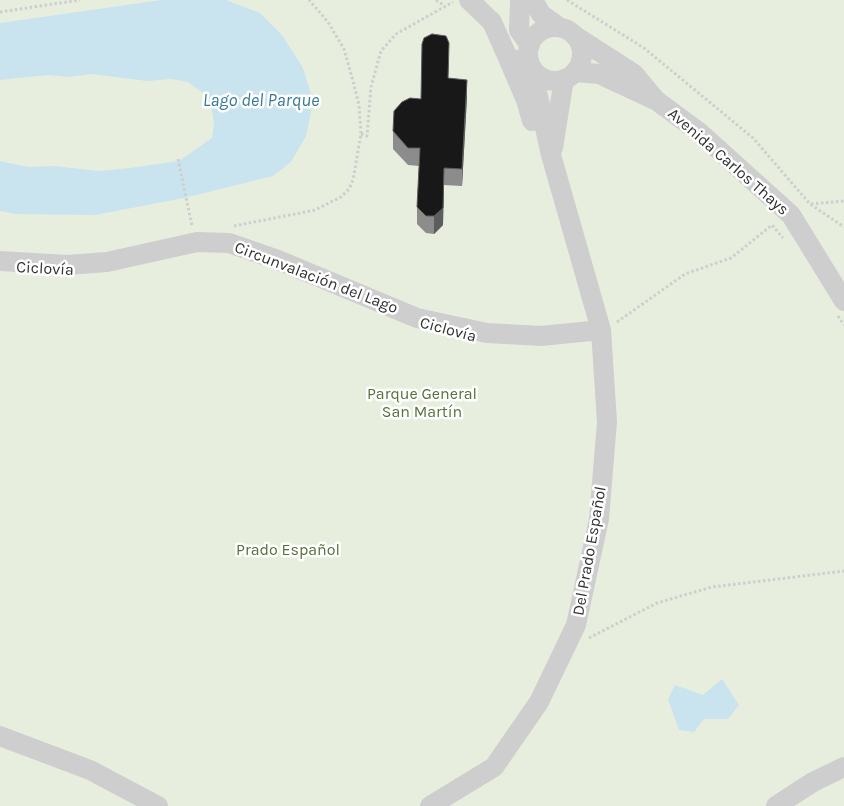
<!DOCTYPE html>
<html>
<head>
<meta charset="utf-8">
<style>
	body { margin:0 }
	canvas { display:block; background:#fff }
</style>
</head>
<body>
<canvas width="844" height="806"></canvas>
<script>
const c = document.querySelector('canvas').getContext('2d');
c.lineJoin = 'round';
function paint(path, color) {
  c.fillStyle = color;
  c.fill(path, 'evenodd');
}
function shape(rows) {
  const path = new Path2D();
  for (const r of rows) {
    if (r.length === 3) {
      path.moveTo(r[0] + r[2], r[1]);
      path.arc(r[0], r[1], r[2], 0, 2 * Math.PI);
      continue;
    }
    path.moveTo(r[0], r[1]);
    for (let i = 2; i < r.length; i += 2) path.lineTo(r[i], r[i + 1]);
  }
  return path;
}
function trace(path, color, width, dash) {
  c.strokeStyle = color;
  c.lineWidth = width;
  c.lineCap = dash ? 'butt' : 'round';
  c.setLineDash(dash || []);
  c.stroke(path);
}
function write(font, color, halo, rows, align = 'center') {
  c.font = font + ' Karla,sans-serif';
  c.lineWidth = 5;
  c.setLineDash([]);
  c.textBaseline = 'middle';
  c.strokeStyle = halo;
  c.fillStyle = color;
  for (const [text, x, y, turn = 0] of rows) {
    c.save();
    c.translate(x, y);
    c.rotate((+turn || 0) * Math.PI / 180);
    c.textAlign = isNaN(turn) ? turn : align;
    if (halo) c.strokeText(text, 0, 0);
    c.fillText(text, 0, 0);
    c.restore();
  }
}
paint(shape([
	[0,0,844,0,844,806,0,806]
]), '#e8eede');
paint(shape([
	[161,0,226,0,260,13,282,35,303,68,311,94,311,112,306,136,291,162,273,176,184,198,95,215,15,214,0,211,0,161,28,167,54,166,99,171,130,168,179,161,212,138,214,123,212,110,203,93,188,82,171,79,147,81,91,74,68,77,48,75,0,80,0,23],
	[722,679,739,705,728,719,704,719,694,732,679,730,668,699,675,685,703,695]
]), '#c9e3ef');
trace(shape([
	[436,0,445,6],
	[567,0,644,48,753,138,810,204,844,227],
	[0,12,80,0],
	[361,134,367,136,371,87,381,51,396,34,453,2],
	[178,159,192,226],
	[811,204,844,201],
	[234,226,315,210,341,197,349,189,353,180,361,134,359,105,353,81,344,49,328,22,309,0],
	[838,316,844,325],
	[617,322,685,274,731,258,772,225,783,238],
	[589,638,657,603,712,587,844,571]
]), '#cecece', 3, [2.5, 2.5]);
trace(shape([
	[469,0,492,22,508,58,519,61],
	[520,0,519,30,530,45],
	[533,0,541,14,559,27],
	[555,54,27],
	[575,36,634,74,654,98],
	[508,58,526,100,532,121],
	[576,72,599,74,657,101,699,132,791,215,844,301],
	[553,148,564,79],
	[0,261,67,265,107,262,197,242,229,243,278,260,417,318,487,333,541,336,601,330],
	[0,736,90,770,158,806],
	[430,806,494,767,539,702,576,625,599,519,607,422,601,330,551,155,532,69],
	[776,806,813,782,844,767]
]), '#cecece', 20);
paint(shape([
	[449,60,448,78,467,97,462,186,444,185,443,225,434,234,426,233,417,224,417,207,419,166,408,165,393,149,393,131,421,99]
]), '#8c8c8c');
paint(shape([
	[467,80,467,97,462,186,462,169],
	[444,168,443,225,434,234,434,216]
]), '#5d5d5d');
const building = shape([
	[432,34,446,36,449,43,448,78,467,80,462,169,444,168,443,208,434,216,426,216,417,207,420,148,408,148,393,131,394,111,402,102,410,98,421,99,422,44,424,38,432,34]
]);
paint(building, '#181818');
trace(building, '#5d5d5d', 1);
write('16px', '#313131', '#fff', [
	["Avenida Carlos Thays",728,162,41],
	["Ciclovía",45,269,3],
	["Circunvalación del Lago",316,278,21],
	["Ciclovía",448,330,15],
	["Del Prado Español",590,551,-80]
]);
write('16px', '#57703a', '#fff', [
	["Parque General",422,394],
	["San Martín",422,412],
	["Prado Español",288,550]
]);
write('italic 18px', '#38799a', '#fff', [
	["Lago del Parque",261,101]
]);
</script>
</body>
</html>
